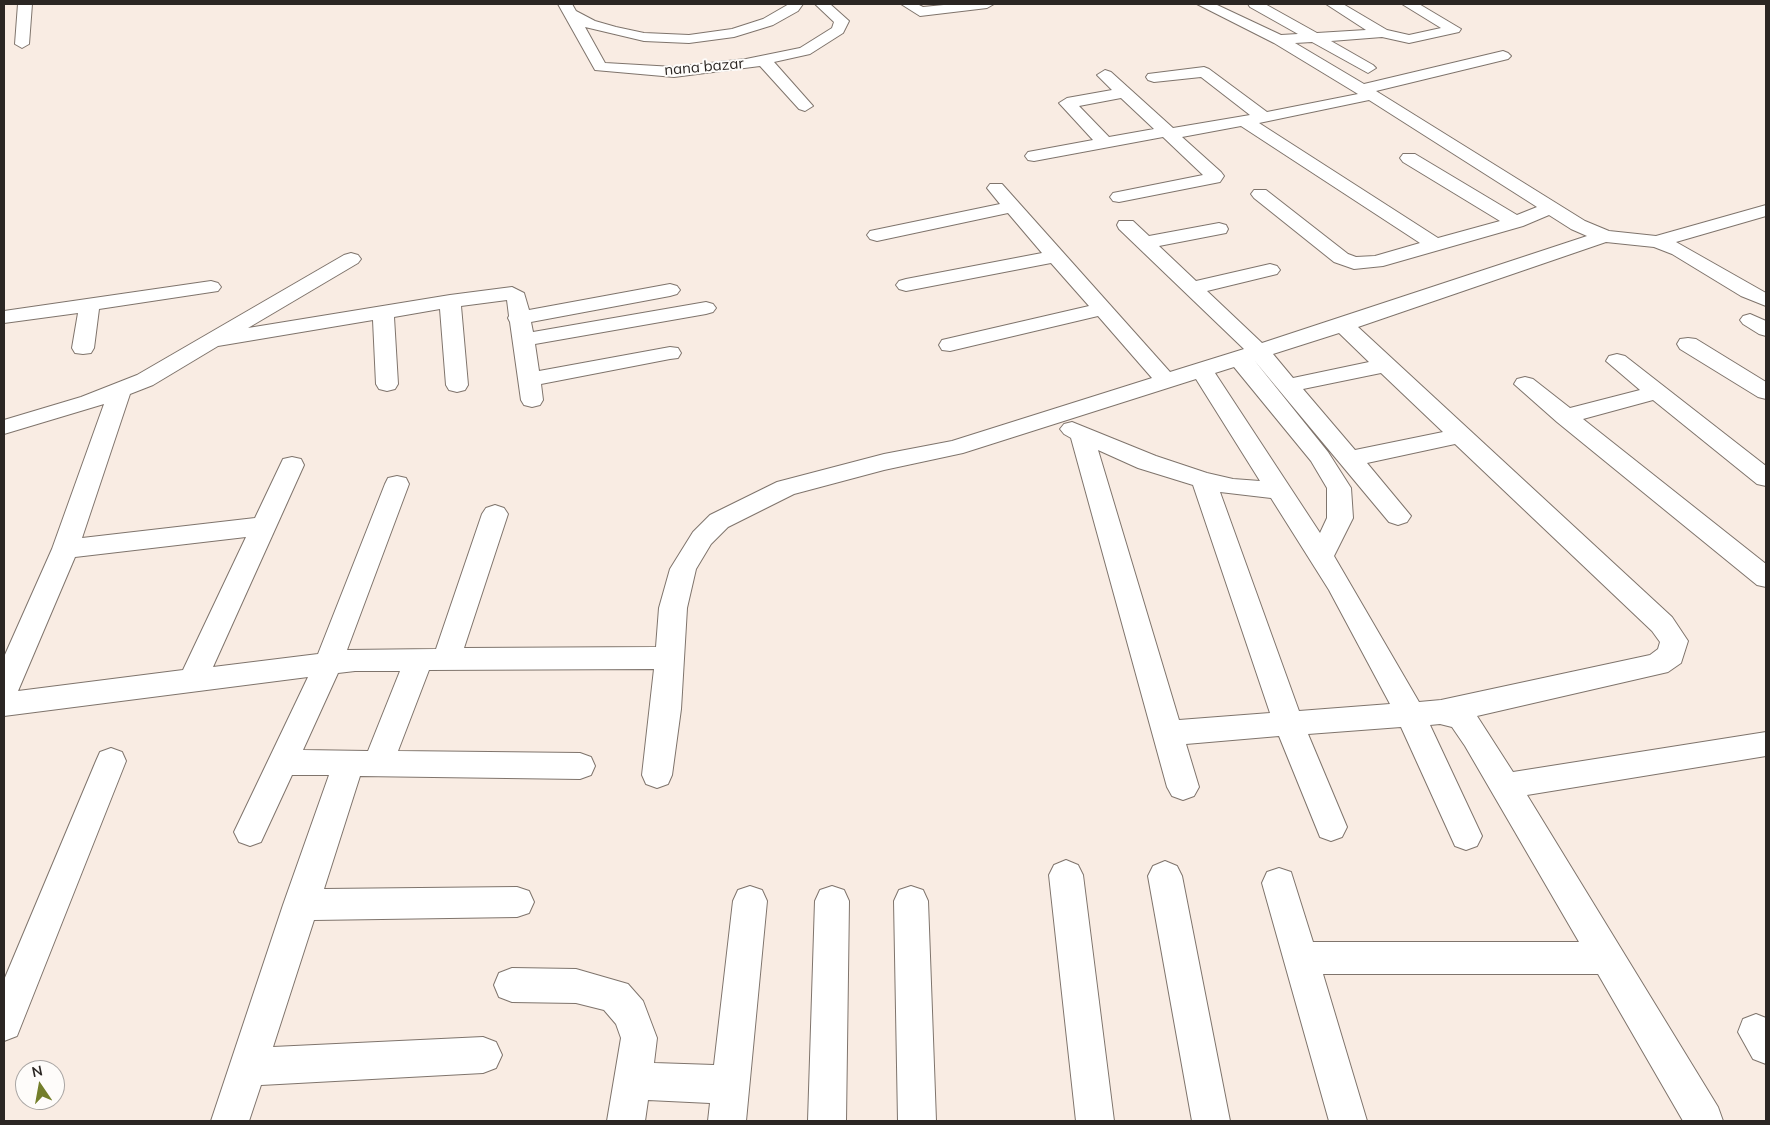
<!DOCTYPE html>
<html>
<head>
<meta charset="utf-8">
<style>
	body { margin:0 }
	#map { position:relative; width:1770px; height:1125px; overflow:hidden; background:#f9ece3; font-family:Mulish,sans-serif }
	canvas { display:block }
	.frame { position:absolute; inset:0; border:5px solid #2b2623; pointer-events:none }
	.north { position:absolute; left:15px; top:1060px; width:50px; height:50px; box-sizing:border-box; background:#fefcfa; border:1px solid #aaa6a4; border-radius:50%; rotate:348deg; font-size:14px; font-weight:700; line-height:20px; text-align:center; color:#2b2623 }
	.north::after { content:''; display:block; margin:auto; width:18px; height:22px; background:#737e2a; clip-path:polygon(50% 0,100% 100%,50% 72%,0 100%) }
</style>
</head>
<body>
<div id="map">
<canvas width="1770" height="1125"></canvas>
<div class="frame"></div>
<div class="north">N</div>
</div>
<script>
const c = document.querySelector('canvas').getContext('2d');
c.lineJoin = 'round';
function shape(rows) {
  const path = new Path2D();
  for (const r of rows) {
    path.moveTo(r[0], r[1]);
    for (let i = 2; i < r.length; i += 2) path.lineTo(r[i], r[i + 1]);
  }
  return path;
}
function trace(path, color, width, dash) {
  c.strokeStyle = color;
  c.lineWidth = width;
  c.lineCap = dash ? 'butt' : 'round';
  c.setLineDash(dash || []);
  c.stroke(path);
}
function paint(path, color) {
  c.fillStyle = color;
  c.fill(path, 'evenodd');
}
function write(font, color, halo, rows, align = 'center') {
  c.font = font + ' Mulish,sans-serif';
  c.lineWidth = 4;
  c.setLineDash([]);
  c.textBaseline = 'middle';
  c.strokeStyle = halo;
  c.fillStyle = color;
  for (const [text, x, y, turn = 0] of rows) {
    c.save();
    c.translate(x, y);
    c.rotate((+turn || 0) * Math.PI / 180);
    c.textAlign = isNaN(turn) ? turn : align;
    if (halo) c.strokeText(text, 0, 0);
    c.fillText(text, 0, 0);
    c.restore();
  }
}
const street = shape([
	[18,4,32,4,29,44,22,48,15,44,18,4],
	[558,4,572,4,576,11,595,21,616,27,644,33,689,35,732,29,763,19,789,4,803,4,798,11,773,25,734,37,689,43,644,41,585,27,605,63,674,67,746,59,800,48,832,28,834,22,815,4,830,4,849,21,843,33,810,54,774,62,813,106,805,111,799,109,760,66,674,77,595,70,558,4],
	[901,4,917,4,923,7,954,4,994,4,987,8,920,16,901,4],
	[1197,4,1215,4,1281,35,1298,34,1250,7,1248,4,1265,4,1317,33,1366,30,1326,4,1343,4,1387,30,1409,35,1441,28,1402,4,1419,4,1461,29,1459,32,1409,43,1382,37,1331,41,1373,65,1376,68,1368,73,1312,42,1295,43,1364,84,1503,51,1508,53,1511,56,1508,59,1376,91,1585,221,1609,231,1656,236,1766,205,1766,216,1676,242,1766,293,1766,306,1741,296,1672,254,1654,247,1606,242,1358,327,1672,617,1688,641,1681,663,1668,672,1477,716,1513,772,1766,732,1766,756,1527,795,1718,1107,1723,1121,1683,1121,1598,974,1323,974,1367,1121,1329,1121,1262,883,1267,872,1279,868,1291,872,1313,942,1579,942,1465,746,1452,727,1440,724,1430,725,1482,836,1477,846,1466,850,1455,846,1401,727,1308,734,1347,827,1342,837,1331,841,1320,837,1279,736,1186,744,1199,787,1194,796,1183,800,1172,796,1167,787,1071,438,1064,434,1060,429,1064,424,1072,422,1156,456,1207,473,1233,479,1260,481,1196,379,963,453,884,470,794,494,728,527,711,544,696,569,687,608,681,709,672,775,668,784,657,788,646,784,642,775,654,669,429,670,398,751,580,753,591,757,595,766,591,775,580,779,360,776,324,889,517,887,529,891,534,902,529,913,517,917,314,920,273,1047,483,1037,496,1042,502,1055,496,1068,483,1073,261,1085,249,1121,211,1121,283,905,329,775,292,775,261,842,250,846,239,842,234,832,308,677,4,716,4,657,52,549,104,404,4,434,4,420,81,397,137,375,344,255,351,253,358,255,361,259,358,263,248,328,450,295,512,287,524,293,529,310,670,284,677,286,680,290,677,294,670,296,531,322,533,332,706,302,713,304,716,308,713,312,706,314,535,344,539,371,670,347,678,348,681,353,678,358,670,359,541,384,543,400,540,405,532,407,524,405,521,400,510,322,508,318,509,316,507,300,461,306,468,385,465,390,457,392,449,390,446,385,440,309,394,317,398,384,395,389,387,391,379,389,376,384,373,320,218,346,153,385,130,394,82,538,255,518,283,459,292,457,301,459,304,465,213,667,318,654,385,484,388,478,397,476,406,478,409,484,347,650,436,649,482,514,486,508,495,505,504,508,508,514,464,648,656,647,659,608,670,569,693,532,710,515,777,482,884,454,952,441,1152,378,1098,316,950,351,942,350,939,345,942,340,1089,306,1051,263,906,291,899,289,896,285,899,281,906,279,1042,253,1008,213,877,241,870,239,867,235,870,231,1000,204,987,188,990,184,1002,184,1170,372,1244,349,1119,229,1117,225,1119,221,1133,221,1149,236,1219,223,1226,225,1228,229,1226,233,1159,246,1196,281,1270,264,1277,266,1280,270,1277,274,1207,291,1262,343,1587,236,1571,229,1549,215,1523,226,1383,266,1354,269,1334,262,1254,198,1251,194,1254,190,1266,190,1348,254,1356,257,1375,256,1420,243,1241,126,1182,137,1221,172,1224,176,1220,182,1119,202,1113,201,1110,197,1113,193,1203,175,1163,137,1034,161,1028,160,1025,156,1028,152,1093,140,1059,103,1067,98,1112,90,1097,75,1105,70,1111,72,1173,128,1250,115,1201,77,1154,82,1148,80,1146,77,1148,74,1204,67,1209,69,1267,112,1358,94,1274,43,1197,4],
	[1121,98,1154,129,1109,137,1079,106,1121,98],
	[1369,100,1537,207,1517,215,1415,154,1403,154,1400,158,1403,162,1500,221,1438,238,1259,123,1369,100],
	[1339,333,1369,362,1293,378,1273,354,1339,333],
	[1254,360,1389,522,1398,525,1407,522,1411,516,1367,463,1455,444,1652,631,1660,642,1658,649,1650,655,1441,700,1419,702,1334,556,1353,518,1351,488,1328,452,1254,360],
	[1234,367,1311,461,1327,488,1327,518,1320,533,1215,373,1234,367],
	[1381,373,1443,432,1355,450,1303,389,1381,373],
	[1098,450,1138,468,1193,485,1270,713,1179,720,1098,450],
	[1220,492,1271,498,1329,590,1390,704,1299,711,1220,492],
	[246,537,183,670,18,691,75,557,246,537],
	[355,671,400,671,368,751,303,750,338,673,355,671],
	[211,281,218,283,221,287,218,291,99,309,94,348,91,353,83,354,75,353,72,348,78,313,4,323,4,311,211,281],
	[1750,314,1766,321,1766,336,1759,334,1743,324,1740,320,1743,316,1750,314],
	[1688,338,1696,339,1766,382,1766,399,1758,397,1680,349,1677,344,1680,339,1688,338],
	[1617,354,1625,356,1766,466,1766,486,1757,484,1653,400,1583,419,1766,564,1766,587,1757,585,1557,422,1514,384,1517,379,1525,377,1533,379,1570,408,1640,390,1606,361,1609,356,1617,354],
	[111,748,122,752,126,761,17,1036,4,1041,4,980,96,761,100,752,111,748],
	[1066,860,1078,865,1083,875,1114,1121,1076,1121,1049,875,1054,865,1066,860],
	[1165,861,1177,866,1182,876,1230,1121,1192,1121,1148,876,1153,866,1165,861],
	[750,886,762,890,767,901,746,1121,708,1121,710,1103,648,1100,645,1121,607,1121,621,1038,616,1024,604,1010,576,1003,512,1002,499,997,494,985,499,973,512,968,576,969,628,984,643,1001,657,1038,654,1063,714,1065,733,901,738,890,750,886],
	[832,886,844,890,849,901,846,1121,808,1121,815,901,820,890,832,886],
	[911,886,923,890,928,901,936,1121,898,1121,894,901,899,890,911,886],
	[1756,1014,1766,1018,1766,1064,1753,1059,1738,1032,1743,1019,1756,1014]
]);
trace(street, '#7f746c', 2);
paint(street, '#fff');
write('15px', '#2b2623', '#fefcfa', [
	["nana bazar",704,67,-5]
]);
</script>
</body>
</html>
